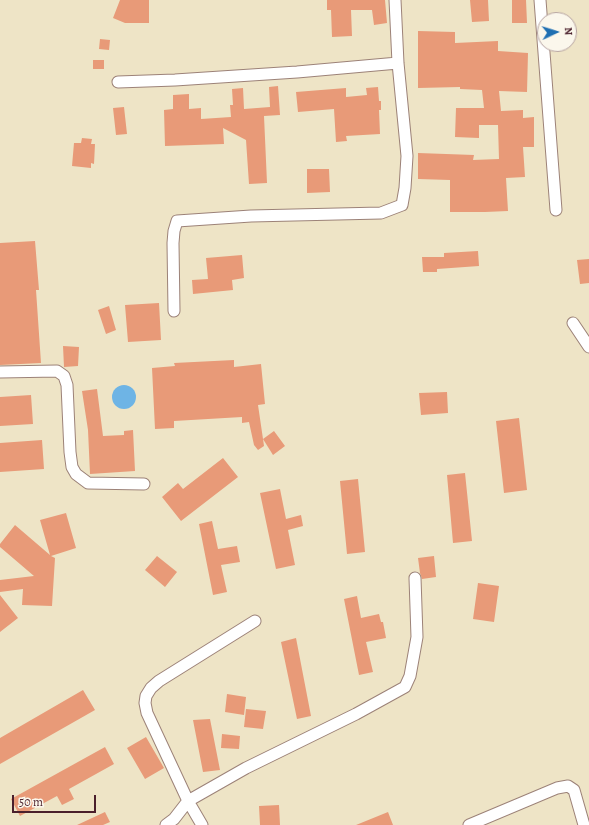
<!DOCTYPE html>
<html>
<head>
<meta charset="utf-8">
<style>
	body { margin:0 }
	#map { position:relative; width:589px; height:825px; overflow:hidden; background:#eee4c6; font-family:Alegreya,serif }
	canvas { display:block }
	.north { position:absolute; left:537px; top:12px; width:40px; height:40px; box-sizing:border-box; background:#fbf7ec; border:1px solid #b4a19f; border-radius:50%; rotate:86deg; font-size:11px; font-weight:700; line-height:16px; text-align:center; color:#4a1f2b }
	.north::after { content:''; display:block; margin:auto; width:14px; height:18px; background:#1f6fb2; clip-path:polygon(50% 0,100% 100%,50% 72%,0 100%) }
	.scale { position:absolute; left:12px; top:795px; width:84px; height:18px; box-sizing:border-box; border:2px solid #4a1f2b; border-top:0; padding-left:5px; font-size:12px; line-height:14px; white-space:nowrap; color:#4a1f2b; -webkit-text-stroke:3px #fbf7ec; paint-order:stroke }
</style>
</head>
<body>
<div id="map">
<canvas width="589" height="825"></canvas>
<div class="north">N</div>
<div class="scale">50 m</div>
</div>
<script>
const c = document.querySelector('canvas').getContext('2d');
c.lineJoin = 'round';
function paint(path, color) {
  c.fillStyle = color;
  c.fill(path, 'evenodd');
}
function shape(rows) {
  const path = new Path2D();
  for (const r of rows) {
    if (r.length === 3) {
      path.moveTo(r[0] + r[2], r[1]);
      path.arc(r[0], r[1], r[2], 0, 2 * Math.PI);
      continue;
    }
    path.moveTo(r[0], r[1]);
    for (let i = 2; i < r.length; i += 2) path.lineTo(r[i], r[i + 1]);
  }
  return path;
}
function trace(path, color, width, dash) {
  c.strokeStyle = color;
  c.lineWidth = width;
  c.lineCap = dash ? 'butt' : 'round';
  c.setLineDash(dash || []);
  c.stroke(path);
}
paint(shape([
	[124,397,12]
]), '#6eb4e5');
paint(shape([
	[120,0,149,0,149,23,125,23,113,18],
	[327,0,385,0,387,23,374,25,372,10,351,10,352,36,332,37,331,10,327,10],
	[470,0,488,0,489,21,472,22],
	[512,0,526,0,527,23,512,23],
	[418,31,455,32,455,43,498,41,498,51,528,53,527,92,499,91,501,111,523,110,523,118,534,117,534,147,523,147,525,177,506,178,508,211,485,212,450,212,450,180,418,179,418,153,474,155,473,160,499,159,498,125,479,125,479,138,455,137,456,108,484,108,482,90,460,89,460,87,418,88],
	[100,39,110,40,109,50,99,49],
	[93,60,104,60,104,69,93,69],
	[278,86,280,115,264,116,267,183,249,184,246,140,223,128,224,144,165,146,164,110,173,109,173,95,189,94,189,109,201,108,201,119,231,117,230,105,233,105,232,89,243,88,244,109,270,107,269,87],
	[378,87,379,101,381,101,381,110,379,110,380,134,346,136,347,141,336,142,334,109,298,112,296,92,346,88,346,97,367,95,366,88],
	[124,107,127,134,116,135,113,108],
	[82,138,92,139,91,144,95,144,94,164,91,163,91,168,72,166,74,143,81,143],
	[307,169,329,169,330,192,307,193],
	[35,241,39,290,36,290,41,363,0,365,0,243],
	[478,251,479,266,437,269,437,272,423,272,422,257,444,257,444,253],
	[242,255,244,278,232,280,233,290,193,294,192,280,208,279,206,258],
	[589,259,589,283,580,284,577,260],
	[159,303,161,340,128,342,125,305],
	[109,306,116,330,106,334,98,310],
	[63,346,79,347,78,366,64,367],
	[234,360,234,367,261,364,265,404,258,405,263,439,274,431,285,446,273,455,263,439,264,446,258,450,254,445,249,422,242,423,242,417,174,421,174,428,155,429,152,368,175,366,174,363],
	[97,389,103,436,124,435,124,431,133,430,135,471,90,474,88,430,82,391],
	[447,392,448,413,421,415,419,393],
	[31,395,33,424,0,426,0,397],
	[519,418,527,490,504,493,496,421],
	[42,440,44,469,0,472,0,443],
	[223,458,238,477,181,521,162,497,178,483,183,489],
	[465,473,472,541,453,543,447,475],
	[358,479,365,552,347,554,340,481],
	[280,489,286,519,301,515,303,526,288,530,295,565,276,569,260,493],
	[66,513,76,548,51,556,55,558,52,606,22,605,23,589,0,592,0,580,34,576,0,547,0,544,15,525,50,555,40,520],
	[212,521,218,549,237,546,240,562,221,565,227,592,213,595,199,524],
	[157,556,177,572,165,587,145,570],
	[434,556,436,577,422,579,420,573,418,558],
	[478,583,499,586,494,622,473,619],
	[0,595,18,618,0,632],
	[357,596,361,618,379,614,381,622,383,622,386,638,366,642,373,672,359,675,344,599],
	[296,638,311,716,297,719,281,642],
	[83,690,95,710,0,764,0,738],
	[227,694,246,697,244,715,225,712],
	[246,709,266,711,263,729,244,727],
	[210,719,220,770,203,772,193,720],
	[222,734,240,736,239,749,221,748],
	[146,737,164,768,145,779,127,748],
	[105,747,114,764,69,789,74,799,62,805,57,796,20,816,11,799],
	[279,805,280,825,260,825,259,806],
	[105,812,110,822,103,825,77,825],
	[388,812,393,825,356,825]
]), '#e89a78');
const street = shape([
	[540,0,556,210],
	[118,82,175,80,297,72,398,63],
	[174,311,173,243,174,231,177,221,251,216,381,213,402,205,405,188,407,156,398,63,395,0],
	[573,323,589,347],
	[0,372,57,371,64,376,67,385,70,452,72,467,76,474,88,483,144,484],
	[166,825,174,819,188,801,246,768,356,714,405,687,410,676,417,637,415,578],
	[202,825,188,801,147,713,145,703,146,696,151,688,159,681,255,621],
	[469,825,557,788,568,786,574,790,584,825]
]);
trace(street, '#9c8278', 13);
trace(street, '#fff', 11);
</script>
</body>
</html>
